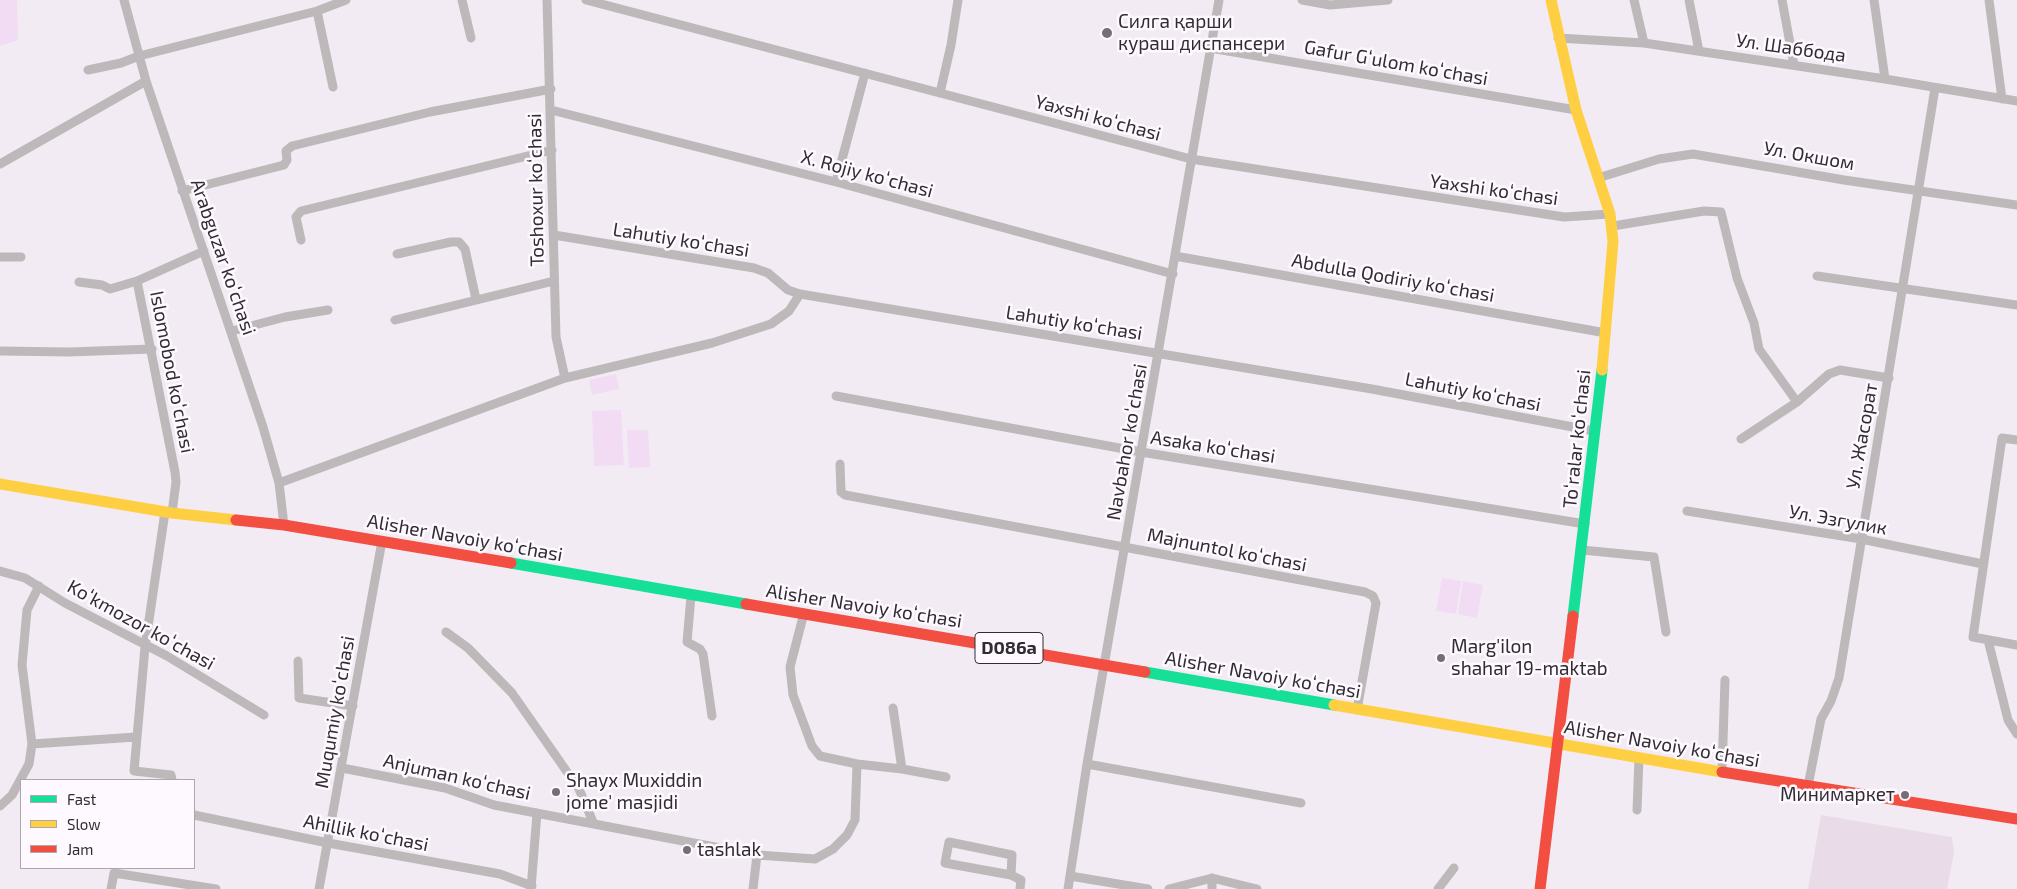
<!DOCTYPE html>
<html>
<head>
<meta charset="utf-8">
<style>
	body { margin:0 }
	#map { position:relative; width:2017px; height:889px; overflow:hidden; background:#f3ebf4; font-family:"Exo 2",sans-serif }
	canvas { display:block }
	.legend { position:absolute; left:20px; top:779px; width:175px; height:90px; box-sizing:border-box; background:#fef8ff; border:1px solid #aca6ad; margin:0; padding:6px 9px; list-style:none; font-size:15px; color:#312b32 }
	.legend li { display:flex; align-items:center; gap:10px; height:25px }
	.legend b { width:25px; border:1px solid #aca6ad }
</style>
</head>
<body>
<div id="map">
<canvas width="2017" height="889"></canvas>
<ul class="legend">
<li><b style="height:6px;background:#16e098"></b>Fast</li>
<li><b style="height:6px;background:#ffcf43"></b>Slow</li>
<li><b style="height:6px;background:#f24e42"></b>Jam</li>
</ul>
</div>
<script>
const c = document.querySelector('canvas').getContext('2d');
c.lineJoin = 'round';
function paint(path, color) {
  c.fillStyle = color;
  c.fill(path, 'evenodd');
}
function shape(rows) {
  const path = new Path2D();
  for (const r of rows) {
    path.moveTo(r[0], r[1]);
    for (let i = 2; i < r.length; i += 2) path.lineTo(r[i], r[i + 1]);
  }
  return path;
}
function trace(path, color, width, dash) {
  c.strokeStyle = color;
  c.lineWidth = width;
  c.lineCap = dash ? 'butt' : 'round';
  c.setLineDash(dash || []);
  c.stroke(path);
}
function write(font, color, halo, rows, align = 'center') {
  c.font = font + ' "Exo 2",sans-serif';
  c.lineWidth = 5;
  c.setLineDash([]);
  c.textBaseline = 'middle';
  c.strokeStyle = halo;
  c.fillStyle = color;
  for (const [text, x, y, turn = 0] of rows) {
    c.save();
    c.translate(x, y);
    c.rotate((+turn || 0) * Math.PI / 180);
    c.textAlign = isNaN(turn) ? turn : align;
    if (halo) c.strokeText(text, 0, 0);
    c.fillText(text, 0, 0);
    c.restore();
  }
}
paint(shape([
	[1821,815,1952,837,1954,853,1947,889,1808,889]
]), '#e9dce8');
paint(shape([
	[0,0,17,0,18,40,0,46],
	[616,374,619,389,592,395,589,380],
	[621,410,624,465,594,466,592,411],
	[627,430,648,430,650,467,629,468],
	[1442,578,1461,581,1456,614,1436,611],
	[1463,581,1483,585,1477,618,1458,614]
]), '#f1dcf4');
trace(shape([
	[124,0,146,81,263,427,279,483,284,525],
	[462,0,471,38],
	[547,0,556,337,565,378],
	[586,0,1191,159,1564,217,1610,214],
	[1302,0,1330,5,1388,0],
	[1634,0,1644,43],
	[1689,0,1699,51],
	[1782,0,1794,65],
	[1874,0,1885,79],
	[1989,0,2002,99],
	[317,11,333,87],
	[1558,38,1644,43,1885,79,2017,101],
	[1210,48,1576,110],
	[88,70,121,63,139,56,317,11,346,0],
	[940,93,951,45,958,0],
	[551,110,836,182,1173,274],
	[0,164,146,81],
	[1598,178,1659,159,1693,154,1844,180,2017,205],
	[836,182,865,73],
	[182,191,284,165,287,160,286,151,292,146,430,112,551,89],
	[1613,226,1704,211,1721,212,1737,278,1754,323,1759,349,1797,402],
	[554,235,754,268,768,273,788,290,800,294,1372,389,1594,431],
	[301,240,296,217,301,211,552,150],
	[397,254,451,242,459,242,465,249,476,299],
	[1175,256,1606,333],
	[0,257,21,257],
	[1817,276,2017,305],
	[137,281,175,472,176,482,172,513],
	[79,282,102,285,110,289,137,281,204,251],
	[395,320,554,281],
	[232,331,285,317,328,310],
	[0,351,69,352,152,349],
	[836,396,1141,452,1585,524],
	[1741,439,1797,402,1829,374,1840,370,1889,378],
	[2017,440,2002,438,1973,637,2017,645],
	[840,464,841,492,845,495,1365,592,1373,596,1376,603,1357,710],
	[279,483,565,378,712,343,771,324,789,311,800,294],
	[1687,511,1861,539,1983,564],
	[165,512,145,647,134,771,171,775,172,780],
	[1582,550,1654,557,1666,632],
	[0,571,25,578,65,603,167,656,264,715],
	[691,596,687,642,700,649,703,654,712,716],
	[804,613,790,667,793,695,812,746,820,756,857,764,902,769,946,777],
	[446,632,468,648,512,693,579,789,593,822],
	[1988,640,2008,720,2017,734],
	[298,661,299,698,353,706],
	[893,708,902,769],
	[32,744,136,737],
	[1087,764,1301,803],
	[342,768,445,788,494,805,757,855,815,859,833,849,847,835,855,820,857,764],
	[1722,772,1725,680],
	[1808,786,1821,719,1831,701,1839,678,1935,88],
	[0,806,12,795,29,764,32,744,22,665,27,610,39,586],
	[1637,810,1639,758],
	[194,815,328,843,500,874,532,886],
	[1011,875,1012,855,949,842,945,863,1011,875,1021,880,1020,889],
	[1070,876,1148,889],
	[111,889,114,873,216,889],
	[319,889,382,541],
	[531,889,537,813],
	[753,889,757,855],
	[1068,889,1087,764,1219,0],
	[1169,889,1212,878,1257,889],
	[1212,889,1212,878],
	[1438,889,1454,868]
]), '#bdb9ba', 9);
trace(shape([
	[511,563,746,604],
	[1573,616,1602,370],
	[1145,672,1334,705]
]), '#16e098', 11);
trace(shape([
	[1551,0,1576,110,1610,214,1613,242,1602,370],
	[0,484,172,513,236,520],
	[1334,705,1722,772]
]), '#ffcf43', 11);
trace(shape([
	[236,520,284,525,511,563],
	[746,604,1145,672],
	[1722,772,2017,819],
	[1540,889,1573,616]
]), '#f24e42', 11);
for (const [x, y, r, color] of [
	[1107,33,6,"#756e76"],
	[1441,658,5,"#756e76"],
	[556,792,5,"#756e76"],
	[1905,795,5,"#756e76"],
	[687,850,5,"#756e76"]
]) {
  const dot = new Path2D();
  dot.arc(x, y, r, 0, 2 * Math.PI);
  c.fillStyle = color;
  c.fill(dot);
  trace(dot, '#fef8ff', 2);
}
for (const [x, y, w] of [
	[1009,648,68]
]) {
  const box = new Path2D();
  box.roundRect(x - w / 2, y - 15.5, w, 31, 4);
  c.fillStyle = '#fef8ff';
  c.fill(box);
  trace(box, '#312b32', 1);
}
write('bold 18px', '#312b32', null, [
	["D086a",1009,648]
]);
write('19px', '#312b32', '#fef8ff', [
	["Силга қарши",1118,22],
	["кураш диспансери",1118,44],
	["Marg'ilon",1451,647],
	["shahar 19-maktab",1451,669],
	["Shayx Muxiddin",566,781],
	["jome' masjidi",566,803],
	["Минимаркет",1895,795,"right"],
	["tashlak",697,850]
], 'left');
write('19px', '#312b32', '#fef8ff', [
	["Ул. Шаббода",1791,48,8],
	["Gafur Gʻulom koʻchasi",1396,63,10],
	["Yaxshi koʻchasi",1098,118,15],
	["Ул. Окшом",1809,156,10],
	["X. Rojiy koʻchasi",867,174,15],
	["Toshoxur koʻchasi",536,190,-91],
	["Yaxshi koʻchasi",1494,190,8],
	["Lahutiy koʻchasi",681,240,9],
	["Arabguzar koʻchasi",223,257,71],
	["Abdulla Qodiriy koʻchasi",1393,278,10],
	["Lahutiy koʻchasi",1074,323,9],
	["Islomobod koʻchasi",172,372,79],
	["Lahutiy koʻchasi",1473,392,11],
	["Ул. Жасорат",1862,436,-80],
	["Toʻralar koʻchasi",1577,439,-84],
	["Navbahor koʻchasi",1127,442,-80],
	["Asaka koʻchasi",1213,447,9],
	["Ул. Эзгулик",1838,520,10],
	["Alisher Navoiy koʻchasi",465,538,10],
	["Majnuntol koʻchasi",1227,550,11],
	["Alisher Navoiy koʻchasi",864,606,9],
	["Koʻkmozor koʻchasi",141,625,29],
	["Alisher Navoiy koʻchasi",1263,675,10],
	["Muqumiy koʻchasi",335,712,-80],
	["Alisher Navoiy koʻchasi",1662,744,10],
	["Anjuman koʻchasi",457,777,13],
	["Ahillik koʻchasi",366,833,11]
]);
</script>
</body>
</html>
